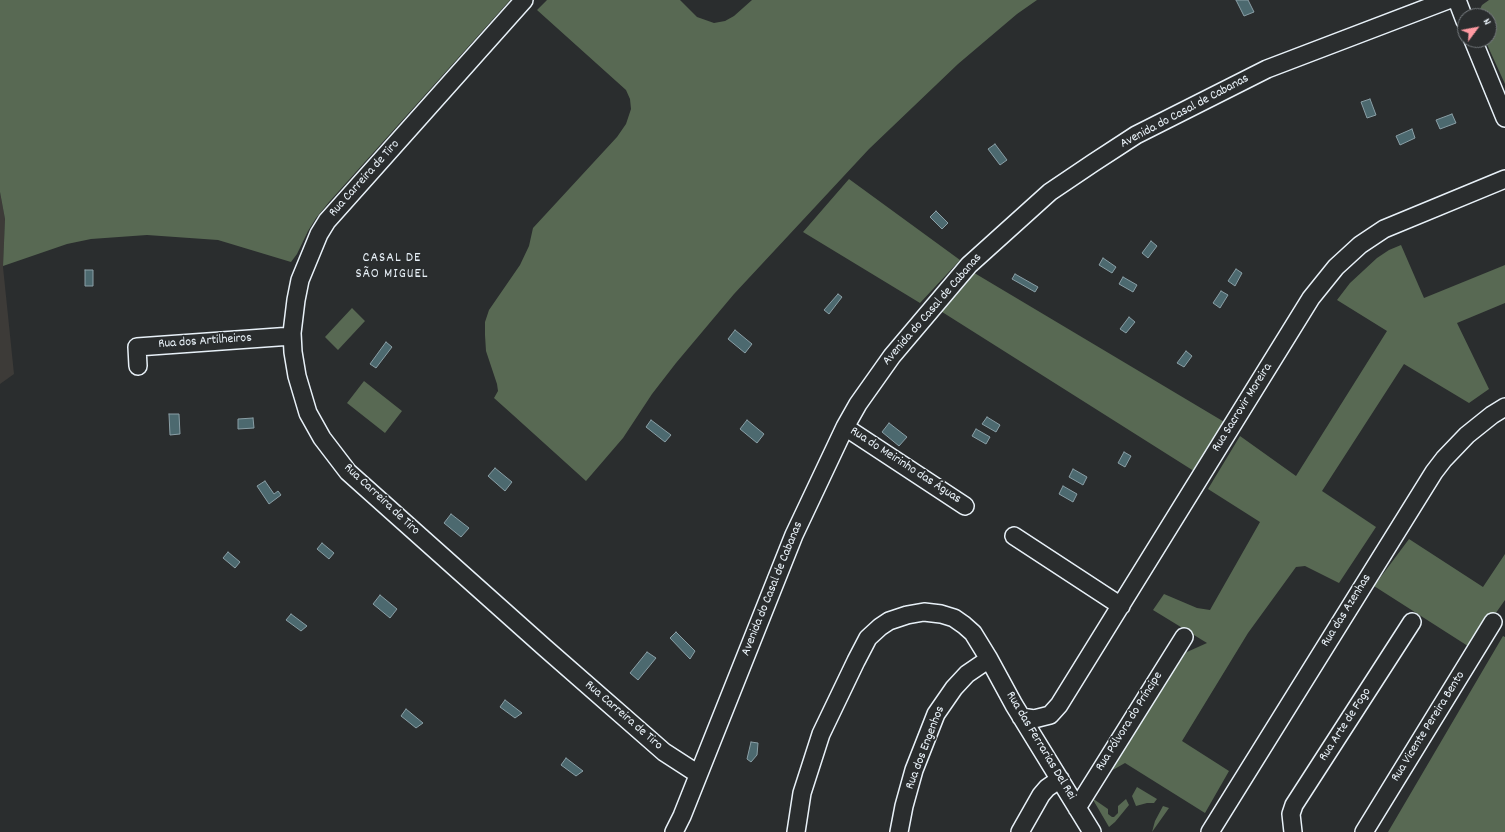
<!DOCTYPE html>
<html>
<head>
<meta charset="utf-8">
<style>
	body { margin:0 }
	#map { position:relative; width:1505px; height:832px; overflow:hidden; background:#2a2d2e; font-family:Dekko,sans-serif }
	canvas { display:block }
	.north { position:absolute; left:1457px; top:8px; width:40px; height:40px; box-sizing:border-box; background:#2a2d2e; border:1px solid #767b7f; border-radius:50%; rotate:58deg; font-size:11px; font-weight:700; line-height:16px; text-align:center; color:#e8f1f8 }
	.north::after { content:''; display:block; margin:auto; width:14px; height:18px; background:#ff9aa2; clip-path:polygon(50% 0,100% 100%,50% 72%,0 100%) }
</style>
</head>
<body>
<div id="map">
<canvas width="1505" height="832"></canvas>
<div class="north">N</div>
</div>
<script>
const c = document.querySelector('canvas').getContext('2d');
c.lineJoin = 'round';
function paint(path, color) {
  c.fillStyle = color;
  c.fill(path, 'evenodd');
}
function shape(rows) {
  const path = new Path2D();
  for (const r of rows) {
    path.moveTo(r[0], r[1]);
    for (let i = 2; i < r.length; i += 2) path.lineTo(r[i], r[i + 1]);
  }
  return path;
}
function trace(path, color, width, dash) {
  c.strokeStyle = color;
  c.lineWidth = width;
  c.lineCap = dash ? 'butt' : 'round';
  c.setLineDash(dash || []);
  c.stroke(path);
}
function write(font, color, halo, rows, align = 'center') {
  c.font = font + ' Dekko,sans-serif';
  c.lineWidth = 3.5;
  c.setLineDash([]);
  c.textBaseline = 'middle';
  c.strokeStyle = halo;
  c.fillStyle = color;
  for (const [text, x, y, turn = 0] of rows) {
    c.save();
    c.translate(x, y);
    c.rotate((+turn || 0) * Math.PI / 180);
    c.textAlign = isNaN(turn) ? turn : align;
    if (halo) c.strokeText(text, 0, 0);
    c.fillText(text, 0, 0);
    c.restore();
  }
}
paint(shape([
	[0,192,5,219,3,267,14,374,0,384]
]), '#3d3b38');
paint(shape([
	[0,0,510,0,329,202,316,218,308,231,297,254,291,262,218,240,147,235,91,239,67,244,3,266,5,219,0,192],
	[547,0,680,0,697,17,714,23,725,21,734,16,752,0,1037,0,1017,14,958,64,869,149,734,294,676,363,652,394,623,438,586,481,513,415,494,398,498,391,497,384,486,351,485,335,485,322,489,310,520,265,529,246,533,228,617,137,626,124,631,109,630,99,626,90,537,10],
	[1489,0,1505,0,1505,84,1485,40,1489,40,1489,16,1479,16,1479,11,1482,5],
	[849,179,960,260,920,303,803,232],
	[1401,245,1424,298,1505,265,1505,303,1457,323,1489,389,1469,403,1404,364,1322,491,1376,527,1339,583,1305,566,1296,567,1248,633,1182,741,1229,771,1205,813,1125,763,1111,771,1108,769,1178,656,1207,643,1153,610,1164,594,1197,608,1210,610,1260,522,1208,489,1240,436,1296,476,1387,331,1337,300,1350,283,1377,258,1389,250],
	[971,271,1226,423,1197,473,939,310],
	[352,308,365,321,338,350,325,337],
	[364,381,402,411,385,433,347,403],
	[1409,539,1483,587,1505,554,1505,600,1471,648,1374,586],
	[1503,636,1505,637,1505,832,1388,832],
	[1137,787,1157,799,1154,803,1147,803,1136,806,1132,796],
	[1092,798,1108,809,1108,814,1112,817,1114,817,1118,813,1118,806,1126,799,1129,805,1115,822,1109,827],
	[1163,806,1169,808,1152,832,1155,821]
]), '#586953');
const water = shape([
	[1236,0,1248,0,1254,12,1244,16,1236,0],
	[1370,99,1376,115,1367,118,1361,102,1370,99],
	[1452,114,1456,123,1440,129,1436,120,1452,114],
	[1412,129,1415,138,1400,145,1396,136,1412,129],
	[995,144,1007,160,1000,165,988,149,995,144],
	[936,211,948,223,942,229,930,217,936,211],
	[1151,241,1157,246,1148,258,1142,253,1151,241],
	[1103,258,1116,267,1112,273,1099,265,1103,258],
	[1236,269,1242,273,1235,286,1228,281,1236,269],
	[85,270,93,270,93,286,85,286,85,270],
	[1015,274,1038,287,1035,292,1012,279,1015,274],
	[1123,277,1137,285,1133,292,1119,284,1123,277],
	[1221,291,1228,295,1220,308,1213,303,1221,291],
	[838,294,842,297,829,314,824,310,838,294],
	[1129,317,1135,322,1126,333,1120,329,1129,317],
	[735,330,752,344,745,353,728,339,735,330],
	[386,342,392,347,376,368,370,364,386,342],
	[1186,351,1192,356,1184,367,1177,363,1186,351],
	[169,414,179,414,180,434,170,435,169,414],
	[987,417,1000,425,996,432,982,424,987,417],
	[253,418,254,428,238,429,238,419,253,418],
	[651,420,671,435,665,442,646,427,651,420],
	[747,420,764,434,757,443,740,429,747,420],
	[889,423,907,437,899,446,882,432,889,423],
	[976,429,990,437,986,444,972,436,976,429],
	[1124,452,1131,456,1125,467,1118,463,1124,452],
	[495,468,512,482,505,491,488,476,495,468],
	[1073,469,1087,477,1083,485,1069,477,1073,469],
	[265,481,274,494,278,491,281,495,269,504,257,486,265,481],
	[1063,486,1077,494,1073,502,1059,494,1063,486],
	[451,514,469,528,461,537,444,523,451,514],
	[322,543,334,553,329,559,317,549,322,543],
	[228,552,240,562,235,568,223,558,228,552],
	[380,595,397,609,390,618,373,604,380,595],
	[291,614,307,626,301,631,286,620,291,614],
	[676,632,695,651,690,659,670,638,676,632],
	[647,652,656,658,638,680,630,673,647,652],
	[505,700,522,713,515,718,500,707,505,700],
	[406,709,423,723,416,728,401,716,406,709],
	[751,742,758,743,757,755,751,762,747,759,751,742],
	[566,758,583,771,576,776,561,765,566,758]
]);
paint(water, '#4c696f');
trace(water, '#8a9fa6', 1);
const minor = shape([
	[524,0,327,221,319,234,300,280,296,300,292,333,293,352,297,376,308,413,322,438,348,472,544,647,664,752,698,774],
	[1457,0,1465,21],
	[1473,40,1505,118],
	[138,366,137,347,292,336],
	[845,427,965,506],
	[1014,536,1121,606],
	[1021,717,1034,719,1050,715,1059,705,1311,298,1336,267,1360,245,1384,229,1505,179],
	[1077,808,1184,637],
	[674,832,682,816,794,535,845,427,858,404,892,356,969,265,1050,192,1093,163,1136,135,1267,69,1448,0],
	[796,832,802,793,821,734,856,661,868,638,880,627,889,621,907,615,924,612,941,614,954,618,964,625,973,633,989,659,1014,705,1092,832],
	[899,832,904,806,914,770,936,714,954,688,967,674,989,659],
	[1020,832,1041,795,1047,788,1060,779],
	[1210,832,1434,472,1444,459,1467,435,1492,415,1505,407],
	[1293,832,1291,814,1294,805,1412,622],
	[1364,832,1493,622]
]);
trace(minor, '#e8f1f8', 20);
trace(minor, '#2a2d2e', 17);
write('13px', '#e8f1f8', '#2a2d2e', [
	["Avenida do Casal de Cabanas",1185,112,-28],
	["Rua Carreira de Tiro",365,179,-48],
	["Avenida do Casal de Cabanas",933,310,-49],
	["Rua dos Artilheiros",205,342,-4],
	["Rua Sacrovir Moreira",1243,408,-58],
	["Rua do Meirinho das Águas",905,466,33],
	["Rua Carreira de Tiro",381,500,43],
	["Avenida do Casal de Cabanas",773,589,-68],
	["Rua das Azenhas",1347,611,-58],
	["Rua Carreira de Tiro",623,716,41],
	["Rua Pólvora do Príncipe",1130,722,-58],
	["Rua Arte de Fogo",1346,725,-57],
	["Rua Vicente Pereira Bento",1429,727,-58],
	["Rua das Ferrarias Del Rei",1040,746,59],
	["Rua dos Engenhos",926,748,-69]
]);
c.letterSpacing = '1px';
write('14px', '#e8f1f8', '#2a2d2e', [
	["CASAL DE",392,259],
	["SÃO MIGUEL",392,275]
]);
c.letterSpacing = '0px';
</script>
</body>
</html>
